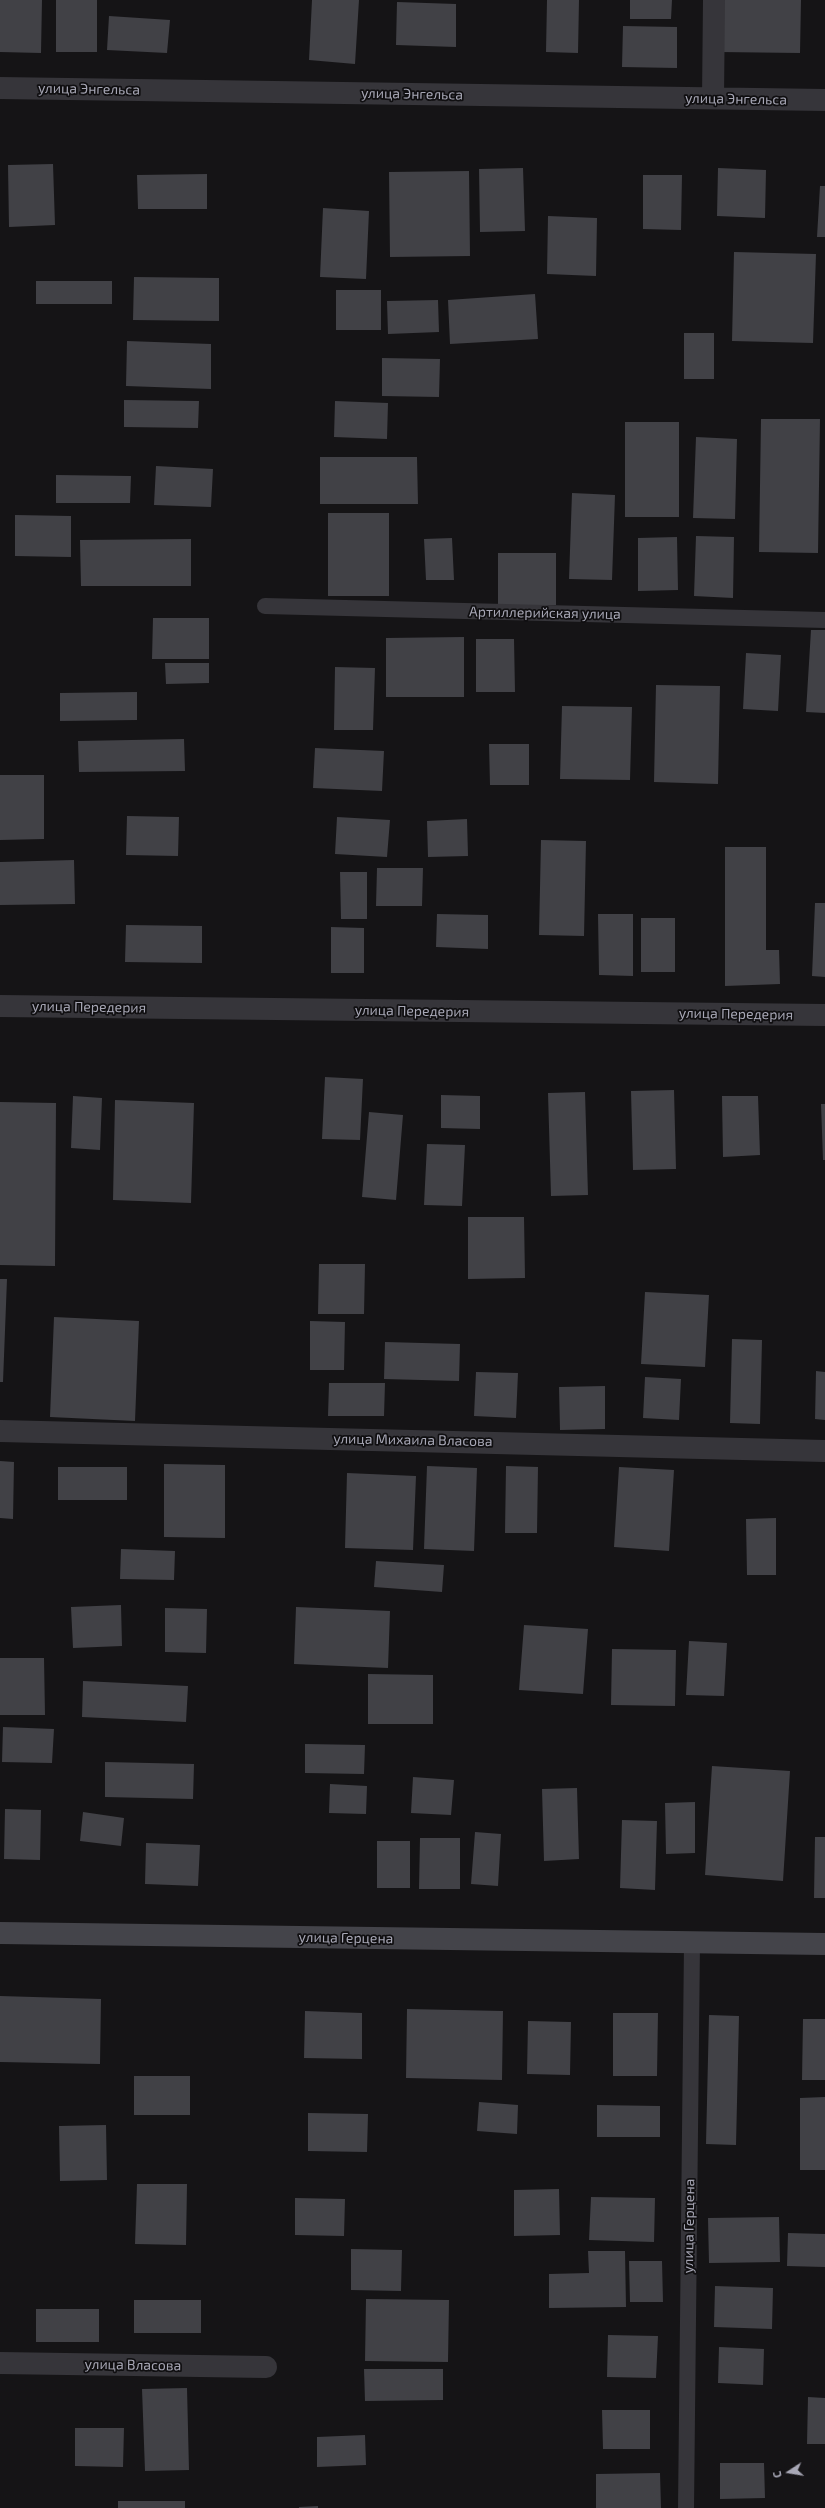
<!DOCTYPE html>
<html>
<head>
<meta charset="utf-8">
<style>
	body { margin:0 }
	#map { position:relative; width:825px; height:2508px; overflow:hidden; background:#151416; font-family:"Exo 2",sans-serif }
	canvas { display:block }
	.north { position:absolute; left:769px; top:2452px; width:40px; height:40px; -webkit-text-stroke:3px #100f11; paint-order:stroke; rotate:258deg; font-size:11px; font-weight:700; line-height:16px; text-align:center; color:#a7a7b5 }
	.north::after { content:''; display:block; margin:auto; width:14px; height:18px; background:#a7a7b5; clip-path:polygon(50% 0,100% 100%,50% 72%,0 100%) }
</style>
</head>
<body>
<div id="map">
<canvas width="825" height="2508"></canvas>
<div class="north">С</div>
</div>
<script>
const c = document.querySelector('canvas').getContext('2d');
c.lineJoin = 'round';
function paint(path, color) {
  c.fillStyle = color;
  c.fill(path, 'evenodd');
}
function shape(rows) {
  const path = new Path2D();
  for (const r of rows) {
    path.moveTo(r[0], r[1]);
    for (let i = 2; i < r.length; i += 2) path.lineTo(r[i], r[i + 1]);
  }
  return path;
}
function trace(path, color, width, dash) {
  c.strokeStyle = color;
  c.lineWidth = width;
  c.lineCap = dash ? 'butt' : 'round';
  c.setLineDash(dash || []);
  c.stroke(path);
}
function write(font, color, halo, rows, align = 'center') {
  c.font = font + ' "Exo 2",sans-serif';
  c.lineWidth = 3.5;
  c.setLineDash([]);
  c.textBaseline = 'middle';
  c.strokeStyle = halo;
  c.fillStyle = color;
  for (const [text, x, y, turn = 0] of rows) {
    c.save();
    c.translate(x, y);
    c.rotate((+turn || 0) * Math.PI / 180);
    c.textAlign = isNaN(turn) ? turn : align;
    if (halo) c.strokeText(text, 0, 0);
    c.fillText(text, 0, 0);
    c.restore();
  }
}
paint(shape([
	[0,0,42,0,41,53,0,52],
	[56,0,97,0,97,52,56,52],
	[312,0,359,0,355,64,309,60],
	[547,0,579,0,578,53,546,52],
	[630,0,672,0,671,19,630,19],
	[720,0,801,0,800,53,719,52],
	[397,2,456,4,456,47,396,45],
	[109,16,170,20,167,53,107,50],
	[623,26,677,27,677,68,622,67],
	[53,164,55,225,9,227,8,165],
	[523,168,525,231,480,232,479,169],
	[718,168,766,170,765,218,717,216],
	[469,171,470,256,390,257,389,172],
	[207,174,207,209,138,209,137,175],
	[643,175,682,175,681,230,643,229],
	[820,186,825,186,825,237,817,237],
	[323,208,369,211,366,279,320,277],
	[548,216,597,218,596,276,547,274],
	[734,252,816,254,813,343,732,341],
	[134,277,219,278,219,321,133,320],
	[36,281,112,281,112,304,36,304],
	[336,290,381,290,381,330,336,330],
	[535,294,538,339,450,344,448,300],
	[438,300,439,332,388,334,387,301],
	[684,333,714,333,714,379,684,379],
	[127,341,211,344,211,389,126,386],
	[382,358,440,359,439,397,382,396],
	[124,400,199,401,198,428,124,427],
	[335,401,388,403,387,439,334,437],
	[761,419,820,419,818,553,759,552],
	[625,422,679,422,679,517,625,517],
	[696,437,737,439,735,519,693,518],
	[320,457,417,457,418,504,320,504],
	[156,466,213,469,211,507,154,505],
	[56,475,131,476,130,503,56,503],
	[572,493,615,495,612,580,569,579],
	[328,513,389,513,389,596,328,596],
	[15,515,71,516,71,557,15,556],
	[696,536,734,537,733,598,694,596],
	[677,537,678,590,638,591,638,538],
	[452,538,454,580,426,580,424,539],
	[191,539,191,586,81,586,80,540],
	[498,553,556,553,556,605,498,605],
	[153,618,209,618,209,659,152,659],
	[811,630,825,630,825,713,806,712],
	[464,637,464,697,386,697,386,638],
	[476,639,514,639,515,692,476,692],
	[746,653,781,655,778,711,743,709],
	[165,663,209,663,209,683,166,684],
	[335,667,375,668,373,730,334,730],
	[656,685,720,686,718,784,654,782],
	[137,692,137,720,60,721,60,693],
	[562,706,632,707,630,780,560,779],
	[184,739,185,771,79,772,78,741],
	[489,744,529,744,529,785,490,785],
	[315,748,384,751,382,791,313,788],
	[0,775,44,775,44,839,0,840],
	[127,816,179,817,178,856,126,855],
	[337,817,390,820,387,857,335,854],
	[467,819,468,856,428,857,427,821],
	[541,840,586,841,584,936,539,935],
	[725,847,766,847,766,950,779,950,780,984,725,986],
	[74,860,75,904,0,905,0,862],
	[377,868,423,868,422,906,376,906],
	[340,872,367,872,367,919,341,919],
	[815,903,825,903,825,977,812,976],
	[437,914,488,915,488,949,436,947],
	[598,914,633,914,633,976,599,975],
	[641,918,675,918,675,972,641,972],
	[126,925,202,926,202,963,125,962],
	[331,927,364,928,364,973,331,973],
	[325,1077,363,1079,360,1140,322,1139],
	[674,1090,676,1169,633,1170,631,1091],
	[585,1092,588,1195,551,1196,548,1093],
	[441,1095,480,1096,480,1129,441,1128],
	[73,1096,102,1098,100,1150,71,1148],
	[722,1096,758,1096,760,1155,723,1157],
	[115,1100,194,1103,191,1203,113,1200],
	[0,1102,56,1103,55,1266,0,1265],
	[821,1104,825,1104,825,1160,823,1160],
	[369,1112,403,1115,396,1200,362,1197],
	[427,1144,465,1145,462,1206,424,1205],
	[468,1217,524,1217,525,1278,468,1279],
	[319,1264,365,1264,364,1314,318,1314],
	[0,1279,7,1279,3,1382,0,1382],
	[645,1292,709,1295,705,1367,641,1364],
	[54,1317,139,1321,135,1421,50,1417],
	[310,1321,345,1322,344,1370,310,1370],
	[732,1339,762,1340,760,1424,730,1423],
	[385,1342,460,1344,459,1381,384,1379],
	[816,1371,825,1372,825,1420,815,1419],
	[476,1372,518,1373,516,1418,474,1416],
	[645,1377,681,1379,679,1420,643,1418],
	[329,1383,385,1383,384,1416,328,1416],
	[605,1386,605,1429,560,1430,559,1387],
	[0,1461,14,1462,13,1519,0,1518],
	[164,1464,225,1465,225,1538,164,1537],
	[427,1466,477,1468,474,1551,424,1549],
	[506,1466,538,1467,537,1533,505,1533],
	[58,1467,127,1467,127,1500,58,1500],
	[619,1467,674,1470,669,1551,614,1547],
	[347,1473,416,1476,413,1550,345,1548],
	[776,1518,776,1575,747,1575,746,1519],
	[121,1549,175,1551,174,1580,120,1579],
	[376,1561,444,1565,442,1592,374,1587],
	[121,1605,122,1646,73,1648,71,1607],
	[296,1607,390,1611,388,1668,294,1664],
	[165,1608,207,1609,206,1653,165,1652],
	[524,1625,588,1629,583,1694,519,1690],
	[689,1641,727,1643,724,1696,686,1695],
	[612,1649,676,1650,675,1706,611,1705],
	[0,1658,44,1658,45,1715,0,1715],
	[368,1674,433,1675,433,1724,368,1724],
	[83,1681,188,1686,186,1722,82,1717],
	[3,1727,54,1729,52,1763,2,1762],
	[305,1744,365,1745,364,1774,305,1773],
	[105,1762,194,1764,193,1799,105,1797],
	[712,1766,790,1771,783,1881,705,1875],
	[413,1777,454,1780,451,1815,411,1813],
	[330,1784,367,1786,366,1814,329,1813],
	[577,1788,579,1859,544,1861,542,1789],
	[695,1802,695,1853,666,1854,665,1803],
	[5,1809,41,1810,40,1860,4,1859],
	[83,1812,124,1818,121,1846,80,1841],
	[622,1820,657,1821,655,1890,620,1888],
	[475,1832,501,1834,498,1886,471,1884],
	[815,1837,825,1837,825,1898,814,1898],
	[420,1838,460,1838,460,1889,419,1889],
	[377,1841,410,1841,410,1888,377,1888],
	[146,1843,200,1845,198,1886,145,1884],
	[0,1996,101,1999,100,2064,0,2062],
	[407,2009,503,2011,502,2080,406,2078],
	[305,2011,362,2013,362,2059,304,2058],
	[613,2013,658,2013,657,2076,613,2076],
	[709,2015,739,2016,736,2145,706,2144],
	[803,2019,825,2019,825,2080,802,2080],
	[528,2021,571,2022,570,2075,527,2074],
	[134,2076,190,2076,190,2115,134,2115],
	[825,2097,825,2170,800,2170,800,2098],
	[479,2102,518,2105,517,2134,477,2131],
	[597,2105,660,2106,660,2137,597,2137],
	[308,2113,368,2114,367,2152,308,2151],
	[106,2125,107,2180,60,2181,59,2126],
	[137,2184,187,2184,186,2245,135,2244],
	[559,2189,560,2235,514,2236,514,2190],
	[591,2197,655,2198,654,2242,589,2240],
	[295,2198,345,2199,344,2236,295,2235],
	[779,2217,780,2262,709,2263,708,2218],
	[788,2233,825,2234,825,2267,787,2266],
	[351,2249,402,2250,401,2291,351,2290],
	[588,2251,625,2251,626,2307,549,2308,549,2274,589,2273],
	[629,2261,662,2261,663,2302,630,2302],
	[715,2286,773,2288,772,2329,714,2327],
	[366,2299,449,2300,448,2362,365,2361],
	[134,2300,201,2300,201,2333,134,2333],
	[36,2309,99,2309,99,2342,36,2342],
	[608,2335,658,2336,656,2378,607,2377],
	[719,2347,764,2349,763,2385,718,2383],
	[364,2369,443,2369,443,2400,365,2401],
	[187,2388,189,2470,145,2471,142,2389],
	[808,2397,825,2398,825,2444,807,2444],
	[602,2410,650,2410,650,2449,603,2449],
	[75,2428,124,2428,123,2467,75,2466],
	[365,2435,366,2465,317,2467,317,2437],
	[720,2463,764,2463,765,2498,720,2499],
	[660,2473,661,2508,596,2508,596,2474],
	[118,2501,185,2501,185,2508,118,2508],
	[318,2506,318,2508,299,2508,299,2507]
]), '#414146');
trace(shape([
	[265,606,825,620],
	[686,2508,692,1943]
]), '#36353a', 16);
trace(shape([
	[0,88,825,100],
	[713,98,714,0],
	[0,1006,825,1015],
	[0,1431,825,1451],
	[0,2363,266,2367]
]), '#36353a', 22);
trace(shape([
	[0,1933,825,1944]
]), '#44444a', 22);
write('14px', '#a7a7b5', '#100f11', [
	["улица Энгельса",89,89,1],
	["улица Энгельса",412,94,1],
	["улица Энгельса",736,99,1],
	["Артиллерийская улица",545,613,1],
	["улица Передерия",89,1007,1],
	["улица Передерия",412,1011,1],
	["улица Передерия",736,1014,1],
	["улица Михаила Власова",413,1440,1],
	["улица Герцена",346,1938,1],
	["улица Герцена",689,2226,-89],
	["улица Власова",133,2365,1]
]);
</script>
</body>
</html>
